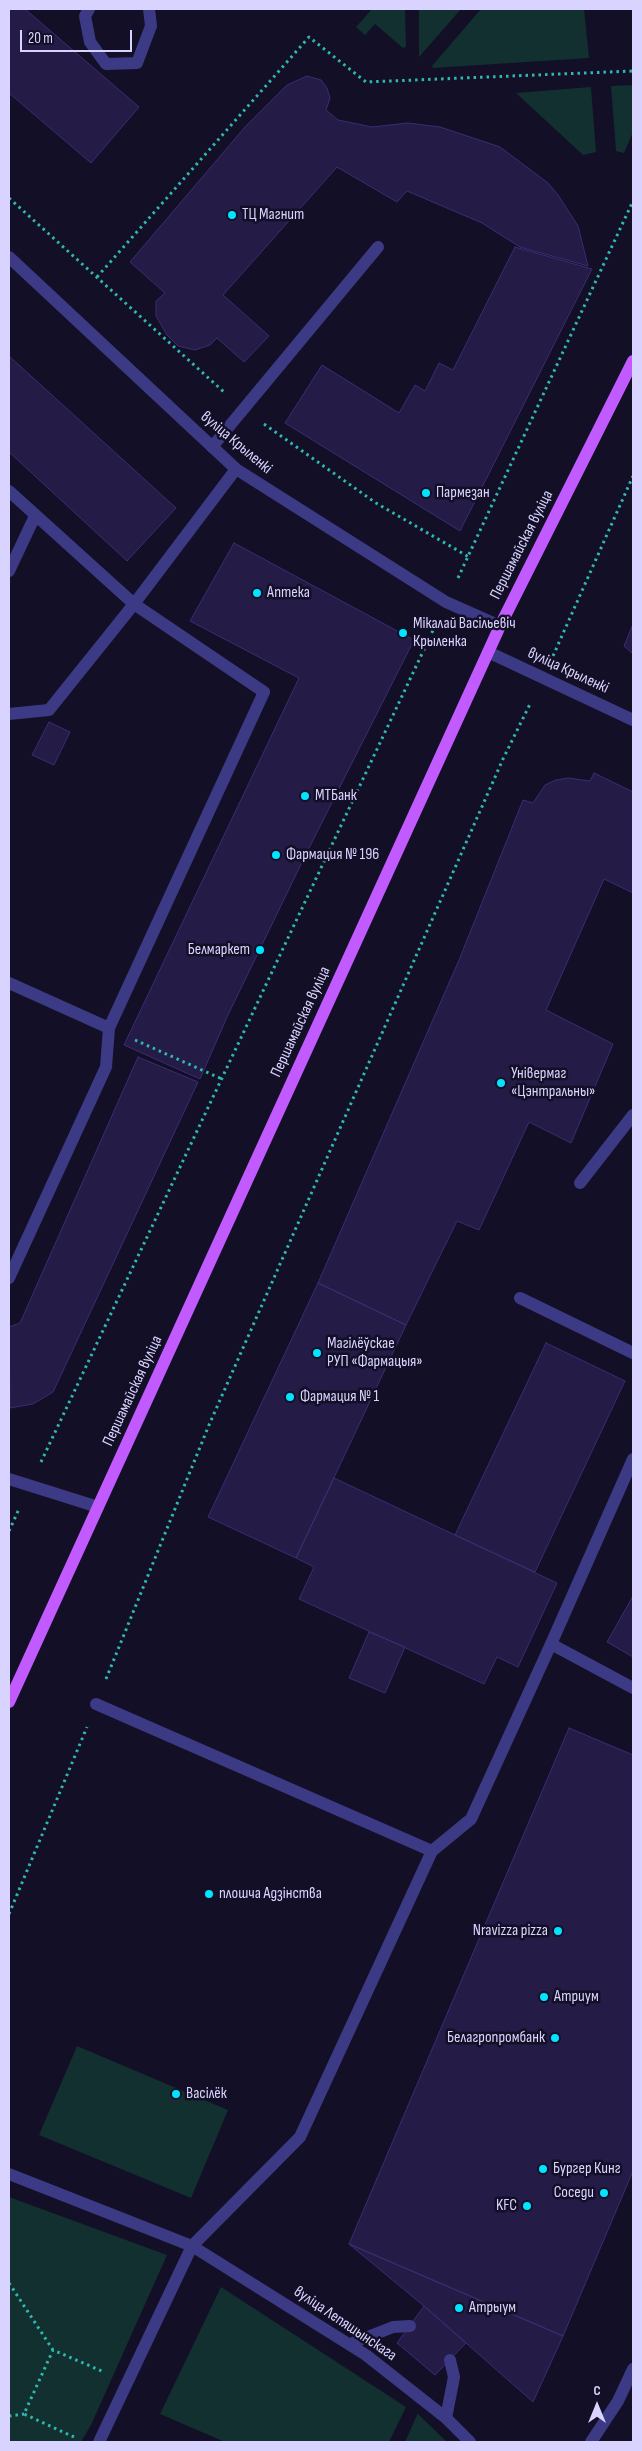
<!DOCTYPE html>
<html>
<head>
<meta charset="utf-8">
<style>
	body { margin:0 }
	#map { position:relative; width:642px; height:2451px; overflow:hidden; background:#130f26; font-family:"Sofia Sans Condensed",sans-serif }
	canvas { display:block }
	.frame { position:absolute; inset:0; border:10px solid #d9d4ff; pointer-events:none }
	.north { position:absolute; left:572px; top:2381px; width:50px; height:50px; -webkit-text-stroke:4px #130f26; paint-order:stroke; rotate:0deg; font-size:14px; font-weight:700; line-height:20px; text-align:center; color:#d9d4ff }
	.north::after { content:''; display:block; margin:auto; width:18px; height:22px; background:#d9d4ff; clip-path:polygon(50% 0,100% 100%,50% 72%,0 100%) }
	.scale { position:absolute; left:20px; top:30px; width:112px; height:22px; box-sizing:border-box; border:2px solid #d9d4ff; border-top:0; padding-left:6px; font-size:15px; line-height:18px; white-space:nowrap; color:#d9d4ff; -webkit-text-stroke:4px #130f26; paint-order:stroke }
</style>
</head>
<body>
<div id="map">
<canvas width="642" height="2451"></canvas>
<div class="frame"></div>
<div class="north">С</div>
<div class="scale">20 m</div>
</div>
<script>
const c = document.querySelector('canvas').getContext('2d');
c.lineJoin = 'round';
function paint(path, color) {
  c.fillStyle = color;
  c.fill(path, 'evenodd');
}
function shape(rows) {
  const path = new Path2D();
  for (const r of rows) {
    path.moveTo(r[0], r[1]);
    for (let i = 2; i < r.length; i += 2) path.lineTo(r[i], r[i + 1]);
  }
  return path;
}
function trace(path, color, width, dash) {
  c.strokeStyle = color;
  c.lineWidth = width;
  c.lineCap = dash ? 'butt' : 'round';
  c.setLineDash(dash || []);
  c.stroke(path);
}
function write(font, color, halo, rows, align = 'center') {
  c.font = font + ' "Sofia Sans Condensed",sans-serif';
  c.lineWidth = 5;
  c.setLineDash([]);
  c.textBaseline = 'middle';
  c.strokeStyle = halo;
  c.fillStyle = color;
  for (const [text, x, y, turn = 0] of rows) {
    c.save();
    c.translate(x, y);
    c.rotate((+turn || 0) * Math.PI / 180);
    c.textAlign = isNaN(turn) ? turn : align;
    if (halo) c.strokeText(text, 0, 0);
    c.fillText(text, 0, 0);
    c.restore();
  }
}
paint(shape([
	[372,9,405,9,406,47,403,48,375,24,365,35,356,27],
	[419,9,461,9,419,57],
	[481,9,584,9,589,58,433,68,432,66],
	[633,85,633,132,624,153,616,151,611,86],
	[591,87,596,152,583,155,516,93],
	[77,2046,228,2110,191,2198,39,2135],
	[9,2197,167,2255,91,2425,81,2442,9,2442],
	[221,2287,406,2407,389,2442,225,2442,160,2414],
	[418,2413,418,2414,447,2442,405,2442]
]), '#12302f');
const building = shape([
	[9,9,25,9,139,107,91,163,9,93,9,9],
	[307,76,321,80,327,88,330,98,326,110,338,120,372,127,408,123,440,127,500,147,548,183,558,195,578,226,588,266,520,247,482,223,407,191,397,202,337,167,223,295,269,336,244,362,217,338,210,345,195,350,178,346,167,335,156,316,156,301,165,293,130,262,245,127,287,85,307,76],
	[515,247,592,269,460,531,285,423,322,365,399,413,415,385,425,391,439,363,453,370,515,247],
	[9,356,176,508,127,561,9,452,9,356],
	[234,543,414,640,305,856,227,1017,200,1079,124,1045,299,678,190,621,234,543],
	[633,624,633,654,624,646,633,624],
	[49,722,70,732,54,765,32,755,49,722],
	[594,773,633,792,633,893,604,879,546,1010,613,1044,571,1143,529,1122,479,1230,457,1221,406,1325,318,1283,459,960,523,800,533,803,545,785,556,780,568,778,590,781,594,773],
	[138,1057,198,1082,53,1392,33,1404,10,1408,9,1327,20,1323,138,1057],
	[318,1283,406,1325,296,1558,208,1517,318,1283],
	[546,1343,625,1381,535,1572,455,1535,546,1343],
	[334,1478,557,1583,518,1667,497,1657,484,1684,299,1599,314,1567,296,1558,334,1478],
	[633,1596,633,1657,607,1642,633,1596],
	[369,1632,405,1647,385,1693,349,1678,369,1632],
	[569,1728,633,1755,633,2171,563,2336,349,2244,569,1728],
	[349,2244,563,2336,533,2402,424,2306,349,2244],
	[424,2306,466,2343,435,2375,397,2343,424,2306]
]);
paint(building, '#241b47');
trace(building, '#3b2d73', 1);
trace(shape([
	[9,198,224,392],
	[97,277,309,37,366,82,633,71],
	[264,424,376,503,469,557],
	[458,578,633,201],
	[553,656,633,476],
	[135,1040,222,1079],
	[41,1462,436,624],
	[9,1531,19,1509],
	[106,1679,209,1425,503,759,531,702],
	[9,1914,87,1727],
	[9,2283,53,2350],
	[9,2416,24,2414],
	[74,2437,24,2414,53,2350,104,2372]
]), '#2fb8b0', 3, [2.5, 4]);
trace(shape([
	[89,9,85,16,90,42,106,64,137,63,151,26,149,9],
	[212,447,378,247],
	[9,491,134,604,264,692,109,1028,106,1067,9,1278],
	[9,571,35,516],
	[488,652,633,720],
	[9,714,49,710,134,604,236,469],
	[9,983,109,1028],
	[580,1183,633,1115],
	[520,1298,633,1353],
	[633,1459,551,1644,633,1688],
	[350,2344,393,2327,410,2326],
	[446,2418,454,2377,450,2360],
	[591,2442,618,2401,633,2369]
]), '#3d3a85', 12);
trace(shape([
	[96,1704,432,1851,300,2137,192,2246,99,2442],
	[432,1851,471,1819,551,1644]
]), '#3d3a85', 12);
trace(shape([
	[9,2174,192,2246,366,2355,446,2418,470,2442]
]), '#3d3a85', 12);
trace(shape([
	[9,257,236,469,446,602,500,626],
	[9,1479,98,1507]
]), '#3d3a85', 12);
trace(shape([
	[9,1702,500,626,633,361]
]), '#c25bff', 12);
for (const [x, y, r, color] of [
	[232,215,5,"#00e5ff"],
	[426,493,5,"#00e5ff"],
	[257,593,5,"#00e5ff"],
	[403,633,5,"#00e5ff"],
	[305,796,5,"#00e5ff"],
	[276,855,5,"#00e5ff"],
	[260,950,5,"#00e5ff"],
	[501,1083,5,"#00e5ff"],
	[317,1353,5,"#00e5ff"],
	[290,1397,5,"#00e5ff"],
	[209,1894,5,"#00e5ff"],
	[558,1931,5,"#00e5ff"],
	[544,1997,5,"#00e5ff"],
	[555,2038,5,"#00e5ff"],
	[176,2094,5,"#00e5ff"],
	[543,2169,5,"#00e5ff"],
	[604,2193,5,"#00e5ff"],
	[527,2206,5,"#00e5ff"],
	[459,2308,5,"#00e5ff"]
]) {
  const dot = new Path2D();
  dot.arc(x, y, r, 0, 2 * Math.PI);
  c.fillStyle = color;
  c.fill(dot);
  trace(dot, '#130f26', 2);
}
write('16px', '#d9d4ff', '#130f26', [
	["ТЦ Магнит",242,215],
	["Пармезан",436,493],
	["Аптека",267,593],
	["Мікалай Васільевіч",413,624],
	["Крыленка",413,642],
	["МТБанк",315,796],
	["Фармация № 196",286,855],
	["Белмаркет",250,950,"right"],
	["Універмаг",511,1074],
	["«Цэнтральны»",511,1092],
	["Магілёўскае",327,1344],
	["РУП «Фармацыя»",327,1362],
	["Фармация № 1",300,1397],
	["плошча Адзінства",219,1894],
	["Nravizza pizza",548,1931,"right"],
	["Атриум",554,1997],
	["Белагропромбанк",545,2038,"right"],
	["Васілёк",186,2094],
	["Бургер Кинг",553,2169],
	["Соседи",594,2193,"right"],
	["KFC",517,2206,"right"],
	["Атрыум",469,2308]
], 'left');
write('16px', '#d9d4ff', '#130f26', [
	["вуліца Крыленкі",236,443,40],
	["Першамайская вуліца",522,545,-63],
	["вуліца Крыленкі",568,671,25],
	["Першамайская вуліца",301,1022,-65],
	["Першамайская вуліца",133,1391,-65],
	["вуліца Лепяшынскага",345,2324,34]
]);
</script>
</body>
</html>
